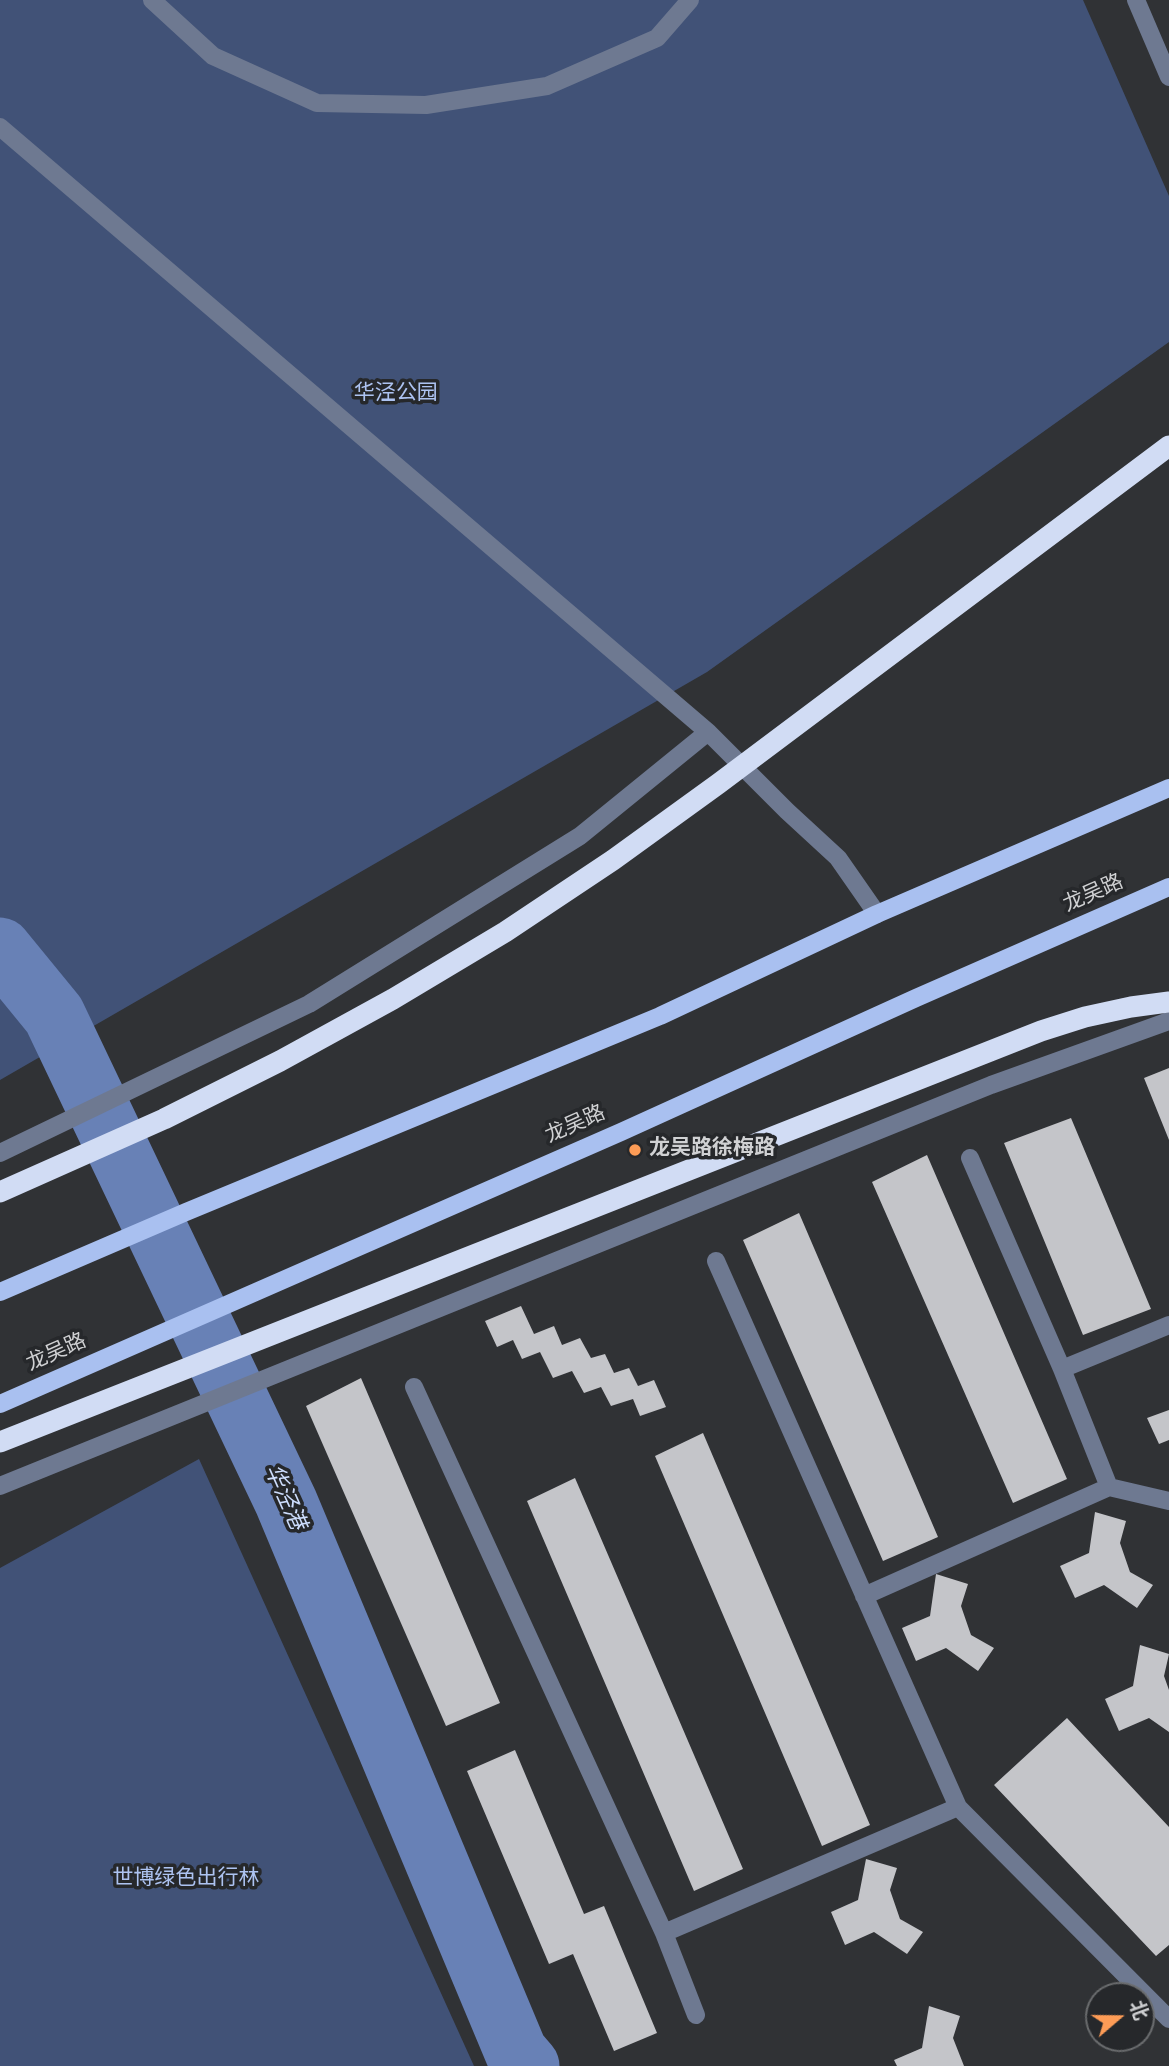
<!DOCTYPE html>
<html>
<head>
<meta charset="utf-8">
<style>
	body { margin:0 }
	#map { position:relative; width:1169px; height:2066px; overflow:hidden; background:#303235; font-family:Overpass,"Noto Sans SC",sans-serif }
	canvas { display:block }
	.north { position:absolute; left:1085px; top:1982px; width:70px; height:70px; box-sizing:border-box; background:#26282b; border:2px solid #6a6c6e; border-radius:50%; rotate:70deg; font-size:19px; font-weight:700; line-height:28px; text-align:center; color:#d0d1d3 }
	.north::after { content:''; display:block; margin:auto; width:24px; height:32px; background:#fd9c56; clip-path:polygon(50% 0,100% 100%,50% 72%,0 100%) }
</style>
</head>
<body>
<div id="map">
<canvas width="1169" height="2066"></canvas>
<div class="north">北</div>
</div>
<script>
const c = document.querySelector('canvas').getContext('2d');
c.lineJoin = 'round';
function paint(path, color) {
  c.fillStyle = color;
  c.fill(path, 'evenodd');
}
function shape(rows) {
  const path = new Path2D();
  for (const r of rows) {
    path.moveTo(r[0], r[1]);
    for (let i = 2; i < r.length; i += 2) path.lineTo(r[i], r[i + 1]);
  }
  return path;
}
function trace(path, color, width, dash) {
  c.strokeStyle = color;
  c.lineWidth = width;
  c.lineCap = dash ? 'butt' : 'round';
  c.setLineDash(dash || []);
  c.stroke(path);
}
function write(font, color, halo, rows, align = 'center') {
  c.font = font + ' Overpass,"Noto Sans SC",sans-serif';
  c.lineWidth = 7;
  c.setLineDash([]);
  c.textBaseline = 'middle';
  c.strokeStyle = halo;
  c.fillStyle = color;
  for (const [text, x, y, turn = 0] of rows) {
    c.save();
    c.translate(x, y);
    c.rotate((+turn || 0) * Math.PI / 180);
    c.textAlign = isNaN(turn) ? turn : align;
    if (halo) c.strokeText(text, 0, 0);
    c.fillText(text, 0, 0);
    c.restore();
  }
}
paint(shape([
	[0,0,1083,0,1169,196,1169,342,707,672,0,1080],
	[199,1459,474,2066,0,2066,0,1568]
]), '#415277');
trace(shape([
	[0,949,54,1015,286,1502,516,2052,528,2066]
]), '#6881b6', 63);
paint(shape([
	[1169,1068,1169,1140,1144,1078],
	[1071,1118,1151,1309,1083,1335,1004,1143],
	[927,1155,1067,1479,1013,1503,872,1182],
	[799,1213,938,1537,883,1561,743,1240],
	[521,1306,534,1334,554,1326,562,1345,580,1338,591,1358,605,1354,614,1373,629,1368,638,1386,654,1380,666,1407,640,1416,633,1399,611,1406,601,1387,584,1393,572,1371,553,1378,540,1352,522,1359,513,1340,497,1347,485,1321],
	[361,1378,500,1703,446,1726,306,1406],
	[1169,1410,1169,1440,1159,1444,1147,1418],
	[703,1433,870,1825,822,1846,655,1456],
	[575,1478,743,1869,694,1891,527,1501],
	[1095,1512,1126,1521,1120,1543,1130,1572,1153,1585,1137,1608,1104,1585,1075,1598,1060,1566,1089,1553],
	[936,1574,968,1584,961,1606,971,1635,994,1648,978,1671,946,1648,916,1661,902,1628,930,1616],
	[1140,1645,1169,1654,1164,1676,1169,1690,1169,1732,1149,1718,1119,1731,1105,1699,1133,1686],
	[1067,1718,1169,1827,1169,1945,1156,1956,994,1785],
	[515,1750,584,1914,604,1906,657,2033,614,2051,573,1954,549,1964,467,1771],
	[866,1859,897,1868,890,1890,900,1919,923,1932,907,1954,874,1932,845,1945,831,1912,858,1900],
	[929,2006,960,2016,953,2038,964,2066,897,2066,894,2060,922,2048]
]), '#c4c5c9');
trace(shape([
	[152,0,213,56,317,103,426,105,547,86,657,38,690,0],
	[1136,0,1169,77],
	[0,127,708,732,787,811,838,858,877,914],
	[0,1153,309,1004,580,836,708,732],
	[970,1158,1062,1369,1109,1487],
	[716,1261,958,1807,1169,2019],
	[1062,1369,1169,1325],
	[414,1387,664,1933,696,2015],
	[0,1486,991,1085,1169,1021],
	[864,1596,1109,1487,1169,1501],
	[664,1933,958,1807]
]), '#6e7991', 18);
trace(shape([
	[0,1292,186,1212,660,1016,877,914,1169,788],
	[0,1404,621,1132,916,998,1169,887]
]), '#a9c0f0', 18);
trace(shape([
	[0,1192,164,1119,280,1061,393,999,505,932,613,860,718,784,1169,446],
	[0,1442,1041,1031,1085,1017,1131,1007,1169,1002]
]), '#d1dcf4', 21);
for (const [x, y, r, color] of [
	[635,1150,7,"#fd9c56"]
]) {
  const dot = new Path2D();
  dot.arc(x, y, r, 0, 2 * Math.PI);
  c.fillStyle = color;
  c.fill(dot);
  trace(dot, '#26282b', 2.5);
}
write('21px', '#adc3f1', '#26282b', [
	["华泾公园",396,395],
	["世博绿色出行林",186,1880]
]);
write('21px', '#d0d1d3', '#26282b', [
	["龙吴路",1094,895,-24],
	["龙吴路",576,1126,-24],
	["龙吴路",57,1354,-24]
]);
write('bold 21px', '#d0d1d3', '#26282b', [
	["龙吴路徐梅路",649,1150]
], 'left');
write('italic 23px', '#cdddfc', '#26282b', [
	["华泾港",283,1498,66]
]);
</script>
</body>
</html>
